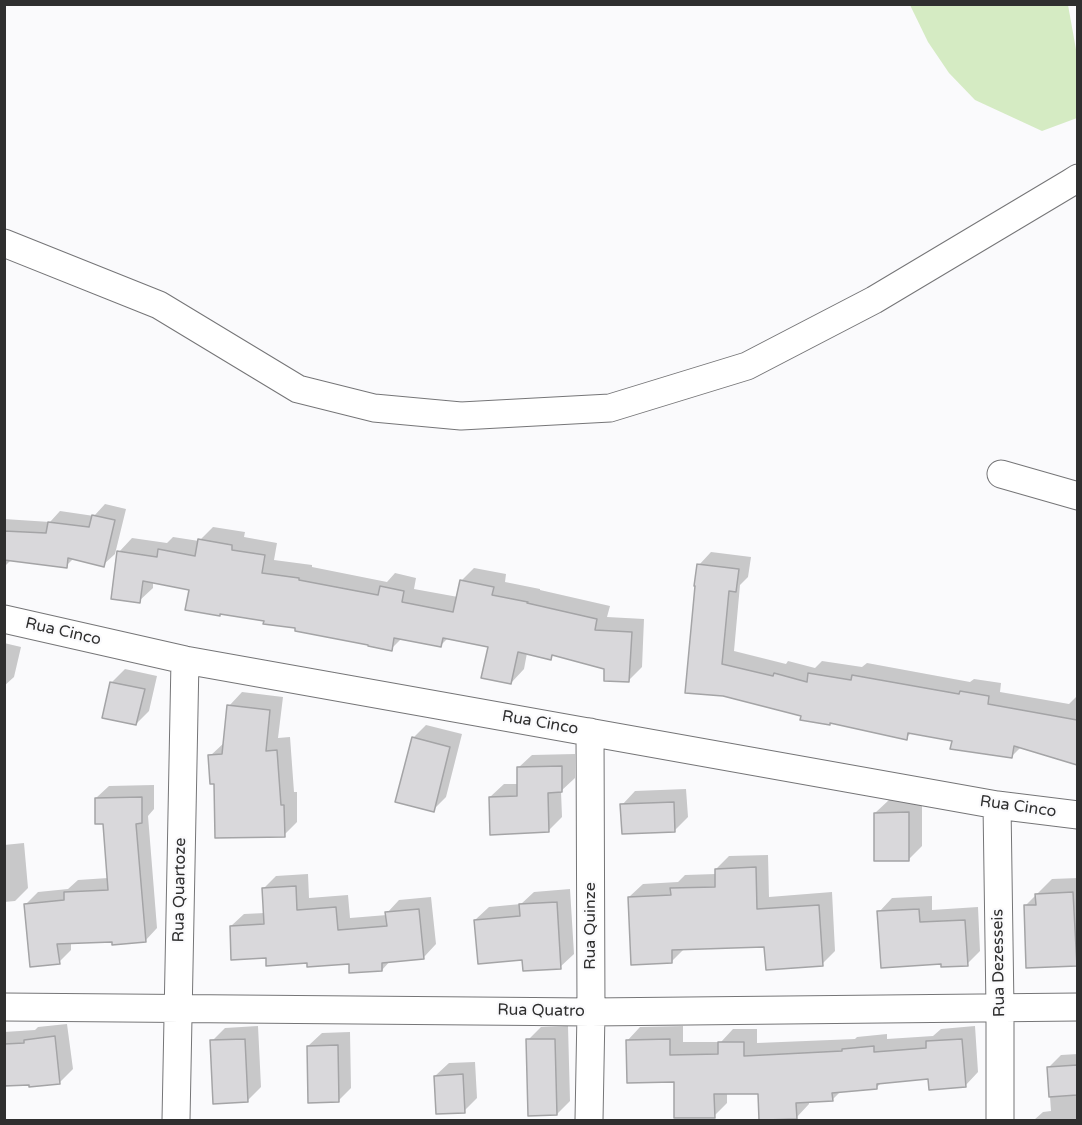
<!DOCTYPE html>
<html>
<head>
<meta charset="utf-8">
<style>
	body { margin:0 }
	#map { position:relative; width:1082px; height:1125px; overflow:hidden; background:#fafafc; font-family:"Varela Round",sans-serif }
	canvas { display:block }
	.frame { position:absolute; inset:0; border:6px solid #2f2f2f; pointer-events:none }
</style>
</head>
<body>
<div id="map">
<canvas width="1082" height="1125"></canvas>
<div class="frame"></div>
</div>
<script>
const c = document.querySelector('canvas').getContext('2d');
c.lineJoin = 'round';
function paint(path, color) {
  c.fillStyle = color;
  c.fill(path, 'evenodd');
}
function shape(rows) {
  const path = new Path2D();
  for (const r of rows) {
    path.moveTo(r[0], r[1]);
    for (let i = 2; i < r.length; i += 2) path.lineTo(r[i], r[i + 1]);
  }
  return path;
}
function trace(path, color, width, dash) {
  c.strokeStyle = color;
  c.lineWidth = width;
  c.lineCap = dash ? 'butt' : 'round';
  c.setLineDash(dash || []);
  c.stroke(path);
}
function write(font, color, halo, rows, align = 'center') {
  c.font = font + ' "Varela Round",sans-serif';
  c.lineWidth = 4.5;
  c.setLineDash([]);
  c.textBaseline = 'middle';
  c.strokeStyle = halo;
  c.fillStyle = color;
  for (const [text, x, y, turn = 0] of rows) {
    c.save();
    c.translate(x, y);
    c.rotate((+turn || 0) * Math.PI / 180);
    c.textAlign = isNaN(turn) ? turn : align;
    if (halo) c.strokeText(text, 0, 0);
    c.fillText(text, 0, 0);
    c.restore();
  }
}
paint(shape([
	[910,5,1068,5,1077,55,1077,118,1042,131,975,100,949,73,928,42]
]), '#d5ebc3');
paint(shape([
	[105,504,126,509,115,554,103,565,74,558,66,566,12,559,4,567,4,519,50,522,60,511,94,516],
	[213,527,245,532,244,537,277,543,274,560,312,565,312,567,387,582,395,573,416,578,414,589,458,597,461,581,474,568,506,574,505,582,540,589,540,590,610,606,607,617,644,619,642,667,629,680,606,668,555,654,550,658,527,653,524,669,511,683,489,646,449,637,441,645,402,638,391,649,297,627,190,589,153,582,153,588,139,601,119,552,132,538,167,543,173,537,199,541],
	[711,552,751,557,748,577,740,585,734,651,786,664,788,661,815,668,822,661,862,667,867,663,970,682,974,679,1001,683,1000,692,1069,704,1078,695,1078,763,1021,747,1012,756,953,739,912,732,906,738,803,715,723,695,699,565],
	[4,643,21,647,14,677,4,686],
	[125,669,157,676,149,711,136,724,104,717,112,682],
	[242,692,283,697,278,738,290,737,294,792,297,792,297,822,284,835,215,782,210,756,225,742,229,706],
	[426,725,462,734,446,797,433,810,413,738],
	[575,754,575,778,561,791,562,817,548,831,490,797,504,784,518,784,518,768,532,755],
	[154,785,154,809,148,816,157,928,145,941,113,940,71,942,71,950,59,962,25,905,38,892,68,889,78,880,108,878,104,823,96,798,109,786],
	[686,789,688,817,674,831,622,805,635,791],
	[889,800,922,800,922,846,909,859,875,813],
	[24,843,28,888,15,901,4,902,4,845],
	[768,855,769,897,832,892,835,951,822,964,766,946,685,948,672,961,629,897,643,884,678,882,685,875,716,874,716,869,729,856],
	[308,874,309,898,348,895,350,918,387,915,387,913,399,900,431,897,436,944,424,957,391,960,382,970,350,963,308,962,267,957,231,926,244,914,265,913,263,889,276,876],
	[1078,878,1078,965,1028,966,1025,906,1052,879],
	[570,889,574,954,560,967,524,959,475,920,489,907,521,904,534,892],
	[932,896,932,910,978,907,980,951,967,964,942,962,879,912,892,898],
	[67,1024,73,1069,60,1082,4,1084,4,1032,35,1030,38,1027],
	[258,1026,261,1087,248,1100,212,1041,225,1028],
	[568,1026,570,1101,557,1114,528,1040,541,1027],
	[683,1026,683,1042,721,1042,733,1029,757,1029,757,1043,855,1039,857,1037,887,1034,887,1039,933,1036,941,1029,975,1026,978,1072,965,1086,930,1078,882,1082,877,1087,841,1091,832,1100,809,1101,809,1104,796,1118,759,1093,727,1093,727,1103,714,1116,675,1081,627,1041,640,1027],
	[350,1032,351,1088,338,1101,308,1046,322,1033],
	[1078,1054,1078,1120,1034,1120,1043,1112,1051,1111,1048,1068,1061,1055],
	[475,1062,477,1098,464,1111,435,1076,449,1063]
]), '#0003');
const building = shape([
	[92,515,115,520,104,567,68,558,67,568,4,560,4,531,46,533,48,522,89,527,92,515],
	[198,539,232,545,232,550,265,555,262,573,299,578,299,580,378,595,380,586,404,591,402,602,453,612,460,580,494,587,492,595,528,602,527,603,597,619,595,630,632,632,629,682,604,681,604,669,552,655,551,660,518,652,511,684,481,678,488,647,443,638,441,647,394,638,392,651,368,646,368,645,295,631,295,628,263,624,264,621,220,614,220,616,185,610,189,590,143,581,140,603,111,599,117,551,157,557,158,549,195,556,198,539],
	[697,564,739,569,736,592,729,591,722,664,773,676,774,673,807,682,808,673,851,680,852,675,959,694,960,691,989,696,988,704,1077,720,1077,765,1014,746,1012,758,950,749,952,741,908,733,907,740,830,723,830,725,800,720,801,716,723,696,685,693,695,586,694,586,697,564],
	[110,682,145,689,136,725,102,718,110,682],
	[227,705,270,710,266,751,277,750,281,805,284,805,285,837,215,838,214,784,210,784,208,755,222,754,227,705],
	[412,737,450,747,434,812,395,802,412,737],
	[562,766,562,792,548,793,549,832,490,835,489,797,517,796,517,767,562,766],
	[142,797,142,823,136,824,146,942,112,945,112,942,57,944,60,964,30,967,24,904,64,900,64,892,108,890,103,824,95,824,95,798,142,797],
	[674,802,675,832,622,834,620,804,674,802],
	[909,812,909,861,874,861,874,813,909,812],
	[756,867,757,909,819,905,823,966,766,970,764,947,672,950,672,963,631,965,628,897,671,895,670,888,715,887,715,869,756,867],
	[296,886,297,910,336,907,338,930,387,926,385,912,419,909,424,959,382,963,382,971,349,973,349,964,307,967,307,963,266,966,266,958,231,960,230,926,264,924,262,888,296,886],
	[1073,892,1077,966,1026,968,1024,905,1036,905,1035,894,1073,892],
	[557,902,561,969,523,971,522,960,478,964,474,920,520,916,519,904,557,902],
	[919,909,920,922,965,920,968,966,941,967,941,964,881,968,877,911,919,909],
	[55,1036,60,1084,29,1087,29,1085,4,1086,4,1044,24,1043,24,1040,55,1036],
	[245,1039,248,1102,213,1104,210,1040,245,1039],
	[526,1039,555,1039,557,1115,528,1116,526,1039],
	[670,1039,670,1055,718,1054,718,1042,744,1042,744,1056,842,1051,842,1049,874,1046,874,1052,926,1048,926,1041,962,1039,966,1087,929,1090,928,1079,877,1084,877,1089,832,1093,833,1101,796,1103,797,1119,765,1120,759,1120,758,1094,714,1094,715,1118,674,1118,674,1082,627,1083,626,1040,670,1039],
	[338,1045,339,1102,308,1103,307,1046,338,1045],
	[1077,1065,1077,1095,1049,1097,1047,1067,1077,1065],
	[463,1074,465,1113,436,1114,434,1076,463,1074]
]);
paint(building, '#d9d8db');
trace(building, '#a4a4a6', 1.5);
const minor = shape([
	[4,243,159,305,298,389,374,408,461,416,610,408,747,366,874,300,1070,183,1078,178],
	[1001,474,1078,496],
	[4,619,185,660,997,805,1078,815],
	[997,805,1000,1009,1000,1120],
	[4,1007,591,1012,1078,1007],
	[176,1120,185,660],
	[589,1120,591,1012,590,732]
]);
trace(minor, '#757577', 29);
trace(minor, '#fff', 27);
write('16px', '#2f2f2f', '#fafafc', [
	["Rua Cinco",63,632,13],
	["Rua Cinco",540,723,10],
	["Rua Cinco",1018,807,8],
	["Rua Quartoze",180,890,-89],
	["Rua Quinze",591,926,-90],
	["Rua Dezesseis",999,963,-91],
	["Rua Quatro",541,1011,1]
]);
</script>
</body>
</html>
